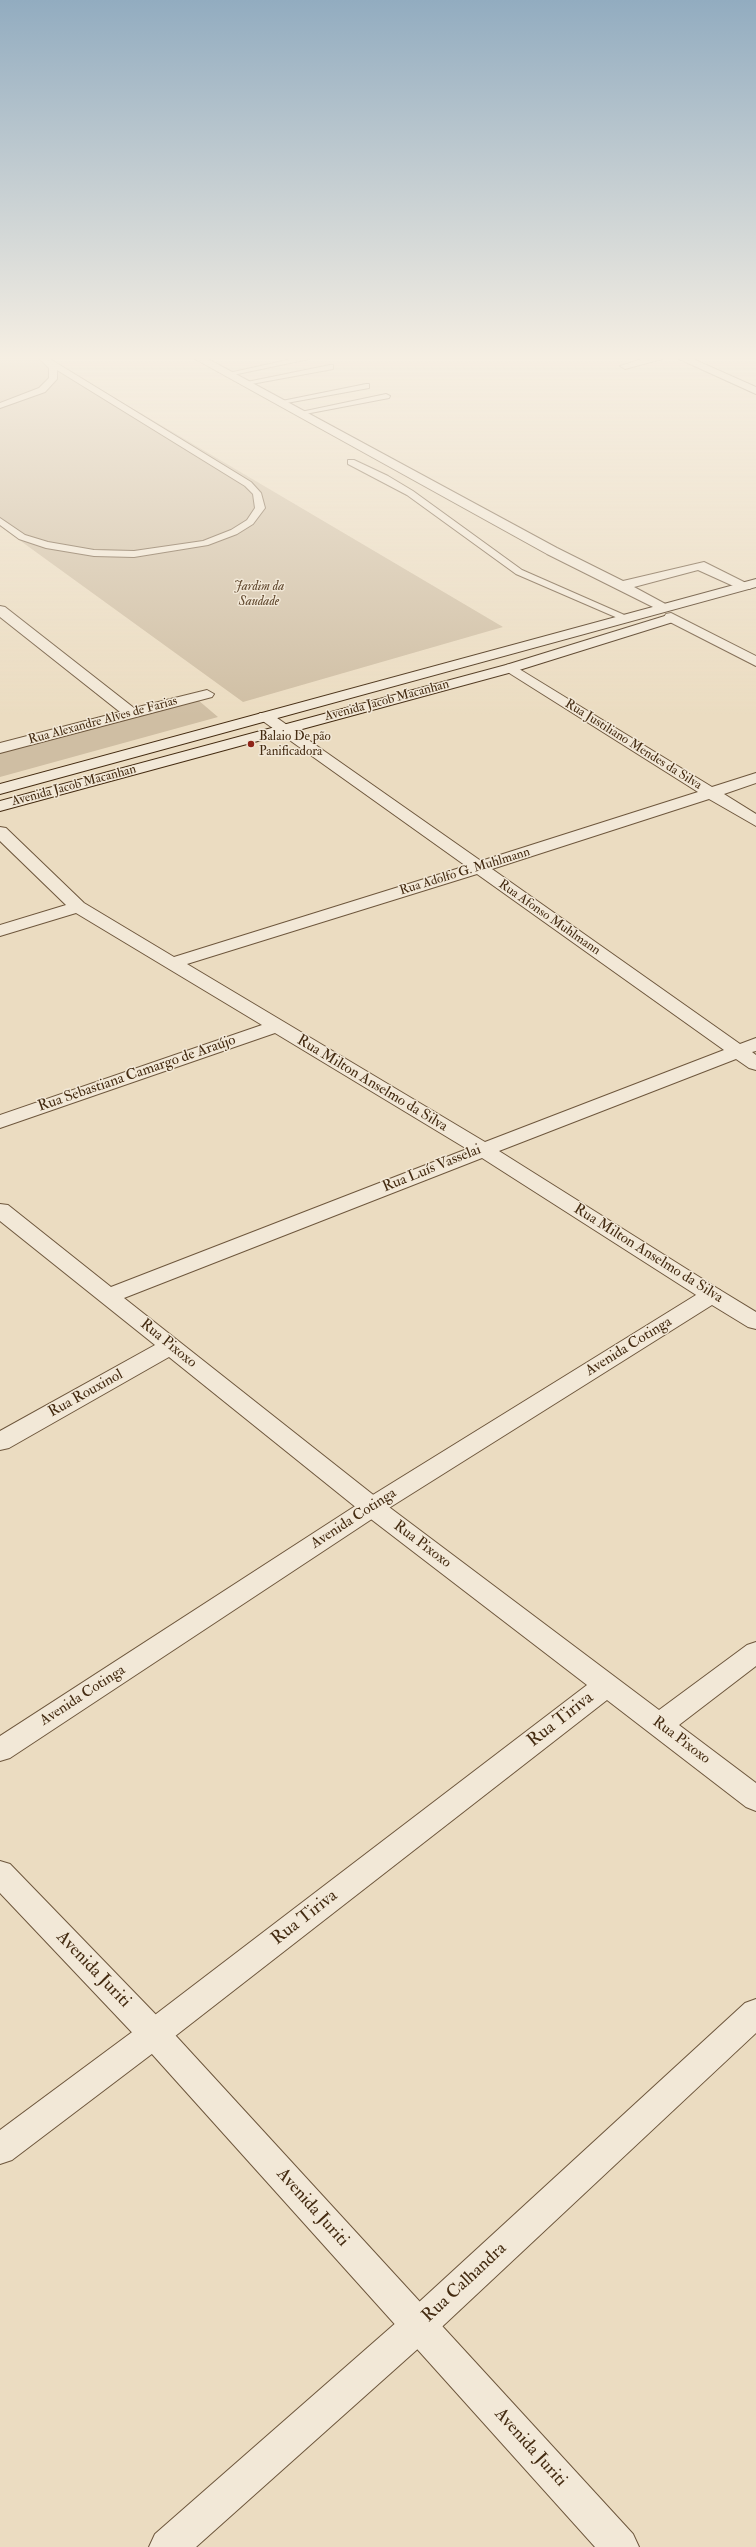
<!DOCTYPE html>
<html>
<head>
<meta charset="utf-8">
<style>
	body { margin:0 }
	canvas { display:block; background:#ebdcc1 }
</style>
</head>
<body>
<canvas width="756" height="2547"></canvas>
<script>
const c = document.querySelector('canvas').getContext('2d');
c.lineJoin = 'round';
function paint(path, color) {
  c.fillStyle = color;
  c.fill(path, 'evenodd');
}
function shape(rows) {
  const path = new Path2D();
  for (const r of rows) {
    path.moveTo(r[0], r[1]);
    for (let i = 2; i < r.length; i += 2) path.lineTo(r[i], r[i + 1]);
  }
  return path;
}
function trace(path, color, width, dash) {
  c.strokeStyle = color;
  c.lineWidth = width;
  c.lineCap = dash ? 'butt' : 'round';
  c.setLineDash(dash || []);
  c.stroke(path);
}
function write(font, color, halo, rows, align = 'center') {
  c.font = font + ' "IM FELL Double Pica",serif';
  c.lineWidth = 3;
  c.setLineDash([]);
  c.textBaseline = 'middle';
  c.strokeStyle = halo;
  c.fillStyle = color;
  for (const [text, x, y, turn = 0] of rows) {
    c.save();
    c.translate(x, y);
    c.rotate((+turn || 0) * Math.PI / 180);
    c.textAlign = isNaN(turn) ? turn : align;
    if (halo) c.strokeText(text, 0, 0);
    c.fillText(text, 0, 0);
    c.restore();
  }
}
paint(shape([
	[0,359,49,359,503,627,243,702,0,526],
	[198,700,218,717,0,777,0,752]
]), '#cfbea3');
const service = shape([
	[40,359,50,359,251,482,261,493,265,508,253,524,237,534,208,545,134,557,94,556,46,548,19,539,0,525,0,518,25,535,48,542,94,550,134,551,203,541,231,530,247,520,255,508,253,494,245,486,57,370,57,379,45,392,0,408,0,403,39,388,49,378,49,368,40,359],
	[292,359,309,359,228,376,224,374,292,359],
	[330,365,333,365,333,369,246,385,242,383,330,365],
	[366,384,369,384,369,388,281,404,277,402,366,384],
	[386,394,390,396,389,398,300,415,296,413,386,394],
	[348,460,354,460,388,476,413,491,522,570,629,617,620,619,516,574,407,495,348,464,348,460]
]);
const minor = shape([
	[195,359,208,359,557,548,623,581,704,562,752,586,750,589,740,589,698,570,634,587,671,607,664,611,659,610,547,554,195,359],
	[642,359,662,359,625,369,620,366,642,359],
	[679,359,693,359,756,387,756,394,679,359],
	[0,606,5,607,134,708,207,690,214,694,212,697,0,753,0,743,120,712,0,617,0,606],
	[671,613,756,656,756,666,666,620,664,617,666,614,671,613],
	[511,664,712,787,756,773,756,783,724,794,756,814,756,826,709,799,492,869,740,1044,756,1038,756,1051,752,1052,756,1055,756,1070,749,1068,736,1059,499,1151,720,1290,723,1295,720,1300,712,1302,704,1300,482,1158,124,1298,381,1501,659,1710,747,1645,756,1642,756,1666,679,1725,756,1783,756,1811,746,1807,607,1700,165,2044,12,2160,0,2164,0,2130,143,2024,587,1685,363,1513,169,1357,9,1448,0,1450,0,1431,155,1345,0,1221,0,1204,8,1205,111,1287,467,1149,275,1033,0,1128,0,1115,262,1025,76,913,0,936,0,925,66,905,0,841,0,827,6,828,84,903,174,957,466,866,260,719,257,716,260,713,270,713,481,861,698,792,506,671,504,668,506,665,511,664],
	[477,874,724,1050,485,1142,187,964,477,874],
	[756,1999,756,2033,430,2338,196,2547,149,2547,155,2534,406,2314,745,2003,756,1999]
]);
const tertiary = shape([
	[712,1288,720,1290,756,1312,756,1329,748,1327,712,1305,381,1513,10,1758,0,1761,0,1736,363,1501,704,1290,712,1288],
	[0,1861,10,1864,165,2024,633,2534,639,2547,595,2547,143,2044,0,1893,0,1861]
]);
const secondary = shape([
	[756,579,756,587,0,794,0,784,756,579],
	[668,615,673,616,675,619,673,622,516,671,0,811,0,801,506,665,668,615]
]);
trace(service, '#6e573d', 2);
trace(minor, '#6e573d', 2);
trace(tertiary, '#6e573d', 2);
trace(secondary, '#442b11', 2);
paint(service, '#f2e8d7');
paint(minor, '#f2e8d7');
paint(tertiary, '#f2e8d7');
paint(secondary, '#f2e8d7');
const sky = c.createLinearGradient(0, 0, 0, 716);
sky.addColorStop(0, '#92acc0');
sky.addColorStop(0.5, '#f6efe3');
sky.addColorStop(1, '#f6efe300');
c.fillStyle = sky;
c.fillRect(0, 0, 756, 716);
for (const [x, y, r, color] of [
	[251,744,4,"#8f2418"]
]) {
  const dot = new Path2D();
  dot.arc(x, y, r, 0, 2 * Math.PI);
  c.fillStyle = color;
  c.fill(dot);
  trace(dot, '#f2e8d7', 1.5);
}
write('italic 13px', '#60482e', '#f2e8d7', [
	["Jardim da",259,587],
	["Saudade",259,602]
]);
write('13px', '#442b11', '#f2e8d7', [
	["Avenida Jacob Macanhan",387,701,-15],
	["Rua Alexandre Alves de Farias",103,721,-15],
	["Rua Justiliano Mendes da Silva",633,745,32],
	["Avenida Jacob Macanhan",74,786,-15],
	["Rua Adolfo G. Muhlmann",465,872,-17],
	["Rua Afonso Muhlmann",549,918,35]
]);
write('13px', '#442b11', '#f2e8d7', [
	["Balaio De pão",259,737],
	["Panificadora",259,752]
], 'left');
write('15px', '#442b11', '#f2e8d7', [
	["Rua Sebastiana Camargo de Araújo",137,1074,-19],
	["Rua Milton Anselmo da Silva",372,1084,31],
	["Rua Luís Vasselai",432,1169,-22],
	["Rua Milton Anselmo da Silva",648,1254,32],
	["Rua Pixoxo",168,1344,39],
	["Avenida Cotinga",629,1347,-32],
	["Rua Rouxinol",86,1394,-29],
	["Avenida Cotinga",354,1519,-33],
	["Rua Pixoxo",422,1545,37],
	["Avenida Cotinga",83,1696,-33],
	["Rua Pixoxo",681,1741,37]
]);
write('18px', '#442b11', '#f2e8d7', [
	["Rua Tiriva",561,1720,-38],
	["Rua Tiriva",305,1918,-38],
	["Avenida Juriti",93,1970,46],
	["Avenida Juriti",312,2208,48],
	["Rua Calhandra",465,2283,-43],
	["Avenida Juriti",530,2448,48]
]);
</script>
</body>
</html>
